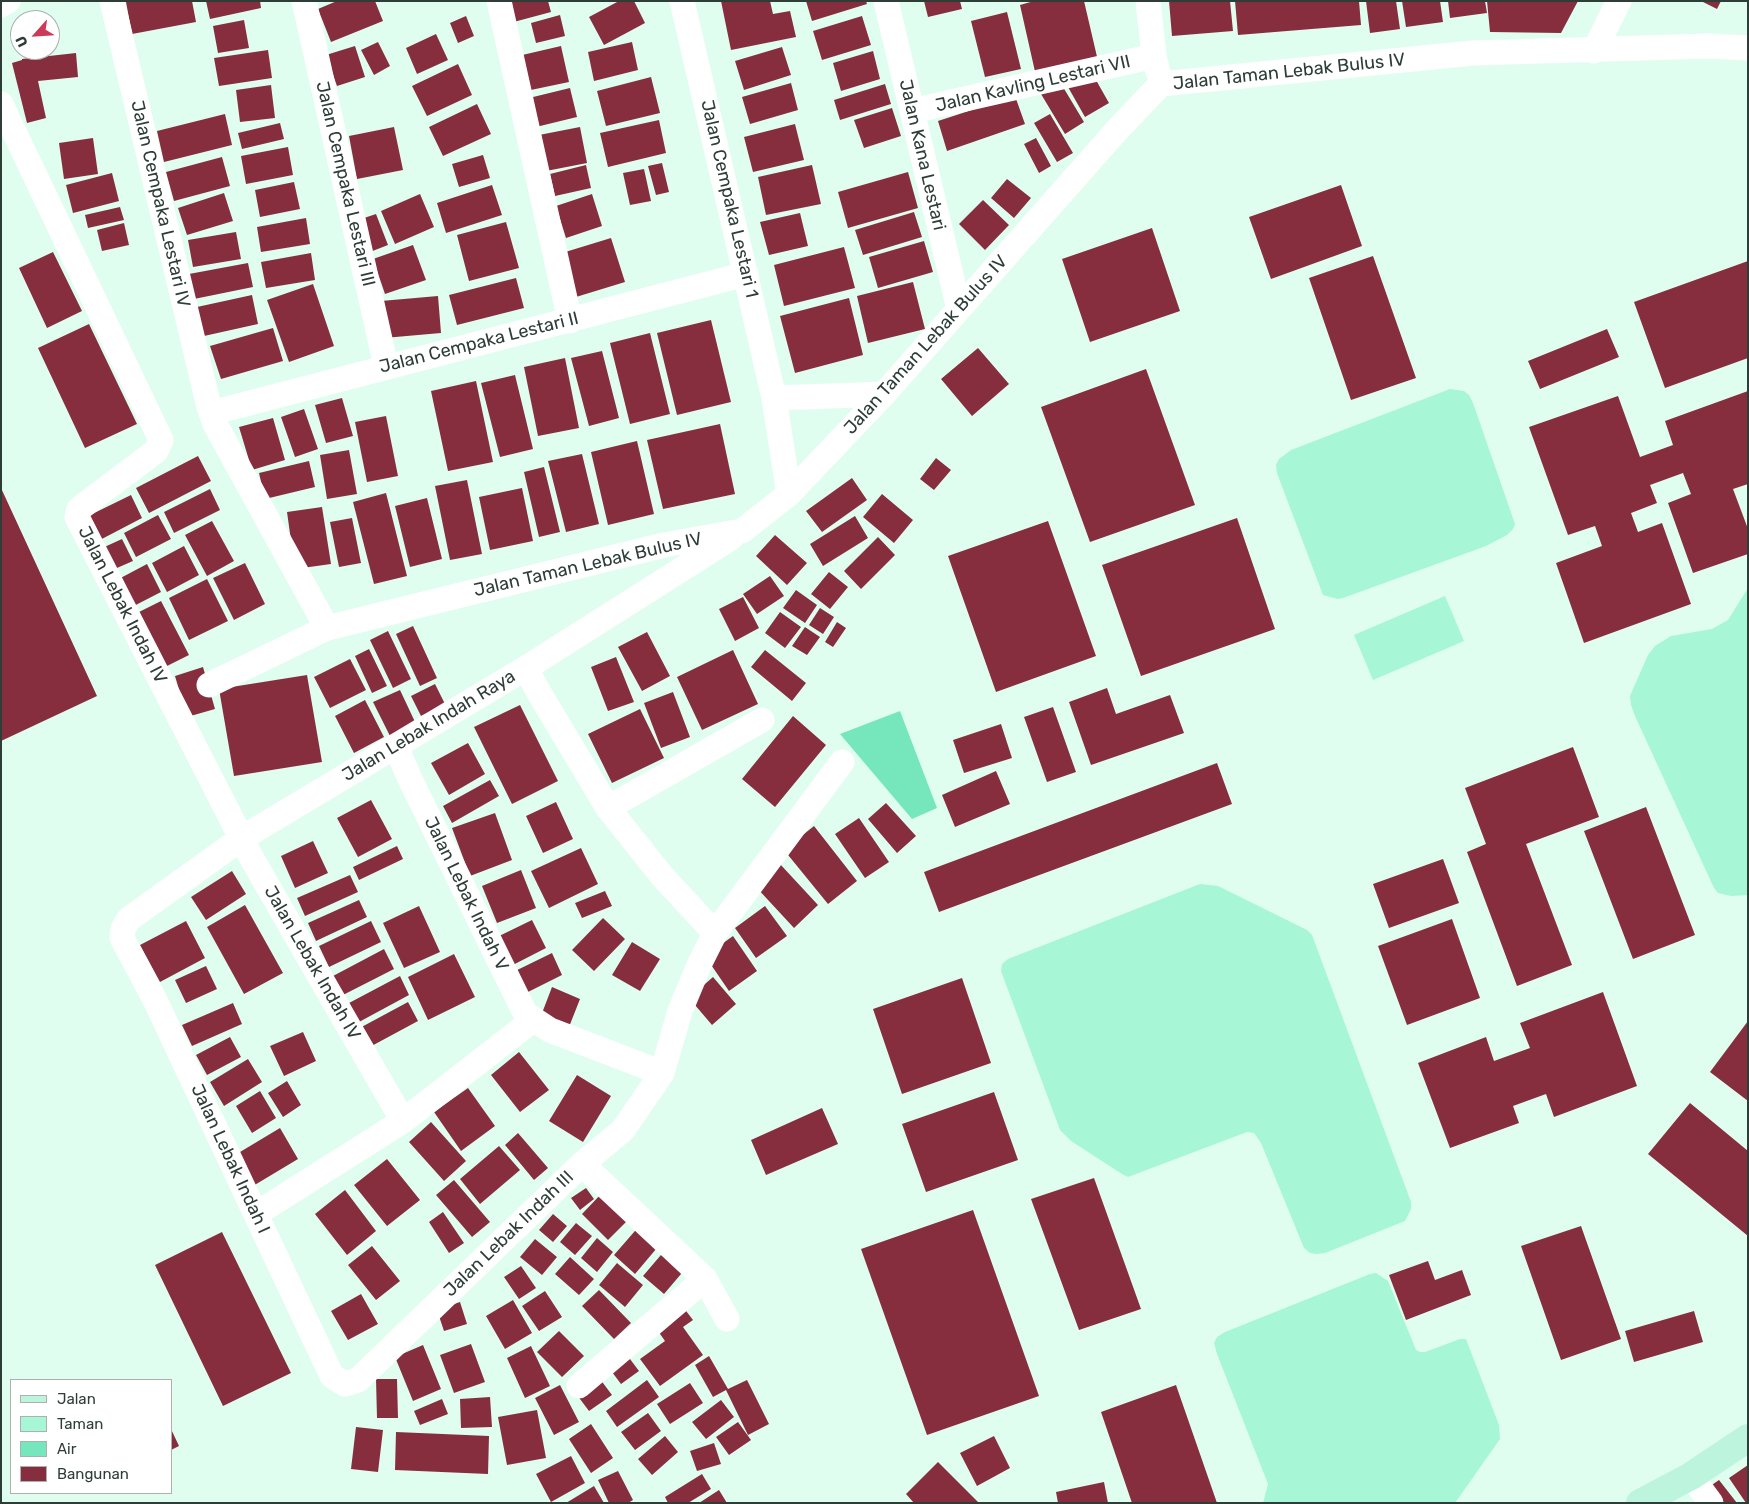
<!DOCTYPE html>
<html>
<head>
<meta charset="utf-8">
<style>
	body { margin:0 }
	#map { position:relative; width:1749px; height:1504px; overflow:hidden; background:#dffef0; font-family:Rubik,sans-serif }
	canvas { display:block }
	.frame { position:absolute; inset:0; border:2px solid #2e3d37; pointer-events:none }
	.legend { position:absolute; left:10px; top:1379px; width:162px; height:115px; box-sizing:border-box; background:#fff; border:1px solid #abb1af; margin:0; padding:6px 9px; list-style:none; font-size:15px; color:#2e3d37 }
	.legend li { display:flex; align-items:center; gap:10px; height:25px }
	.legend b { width:25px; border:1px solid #abb1af }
	.north { position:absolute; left:10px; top:10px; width:50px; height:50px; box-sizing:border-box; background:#fff; border:1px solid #abb1af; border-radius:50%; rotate:244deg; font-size:14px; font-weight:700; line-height:20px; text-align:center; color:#2e3d37 }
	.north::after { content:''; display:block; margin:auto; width:18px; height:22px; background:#cb3b58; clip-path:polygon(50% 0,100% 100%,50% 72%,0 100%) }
</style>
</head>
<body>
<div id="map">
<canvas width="1749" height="1504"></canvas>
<div class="frame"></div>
<ul class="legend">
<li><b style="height:6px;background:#bcf4dd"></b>Jalan</li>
<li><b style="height:14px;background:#a7f6d5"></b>Taman</li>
<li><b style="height:14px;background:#76e7bc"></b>Air</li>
<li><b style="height:14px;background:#862e3d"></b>Bangunan</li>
</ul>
<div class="north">U</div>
</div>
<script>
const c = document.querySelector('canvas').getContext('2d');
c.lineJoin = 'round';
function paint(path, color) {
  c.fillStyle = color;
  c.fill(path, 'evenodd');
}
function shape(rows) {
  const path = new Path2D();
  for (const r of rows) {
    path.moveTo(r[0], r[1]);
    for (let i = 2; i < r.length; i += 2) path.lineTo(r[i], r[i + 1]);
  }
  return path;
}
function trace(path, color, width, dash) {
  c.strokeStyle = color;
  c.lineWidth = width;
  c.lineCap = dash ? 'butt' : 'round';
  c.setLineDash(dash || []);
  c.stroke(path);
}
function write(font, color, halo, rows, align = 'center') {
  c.font = font + ' Rubik,sans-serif';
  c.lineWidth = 5;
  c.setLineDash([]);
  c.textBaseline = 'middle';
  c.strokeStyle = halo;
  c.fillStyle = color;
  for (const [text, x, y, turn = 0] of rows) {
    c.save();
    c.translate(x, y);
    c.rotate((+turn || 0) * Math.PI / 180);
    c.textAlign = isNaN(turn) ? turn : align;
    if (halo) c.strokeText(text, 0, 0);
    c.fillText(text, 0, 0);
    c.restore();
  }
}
paint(shape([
	[1450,389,1464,391,1469,395,1473,403,1515,524,1513,529,1507,535,1486,546,1343,598,1338,599,1323,595,1277,473,1276,465,1279,459,1291,450],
	[1748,588,1748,895,1731,896,1718,893,1714,888,1635,716,1631,705,1630,696,1648,655,1655,646,1671,636,1712,629,1728,620],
	[1445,596,1464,641,1373,680,1354,635],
	[1200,884,1218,886,1307,930,1312,935,1411,1202,1411,1209,1405,1221,1325,1253,1317,1254,1310,1253,1304,1248,1261,1143,1254,1133,1247,1132,1128,1177,1122,1174,1071,1141,1060,1130,1001,971,1002,964,1008,959],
	[1376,1273,1388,1281,1416,1350,1420,1352,1425,1352,1460,1339,1466,1339,1499,1425,1500,1439,1455,1503,1263,1503,1268,1484,1217,1354,1214,1343,1217,1337,1225,1332,1370,1274]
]), '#a7f6d5');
paint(shape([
	[900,711,937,808,912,819,840,734]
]), '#76e7bc');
paint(shape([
	[131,1,192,1,196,22,132,34,126,2],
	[206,1,260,1,261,8,210,19],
	[337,1,375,1,383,21,331,42,318,9],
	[504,1,548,1,551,12,510,23],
	[619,1,634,1,645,23,604,45,589,17],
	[721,1,770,1,773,14,790,11,796,37,731,50],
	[806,1,866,1,867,4,812,21],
	[924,1,960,1,962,9,928,17],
	[1034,1,1084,1,1098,61,1036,76,1020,5],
	[1169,1,1230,1,1233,31,1172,36],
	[1235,1,1359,1,1361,25,1238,35],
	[1366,1,1396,1,1400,29,1370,33],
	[1402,1,1440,1,1443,22,1406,27],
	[1448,1,1485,1,1487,13,1450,18],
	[1487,1,1578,1,1561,33,1490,32],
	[1701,1,1721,1,1717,9],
	[1007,12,1021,69,985,77,971,21],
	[560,15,565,36,536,43,531,23],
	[466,16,474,36,458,43,450,23],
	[862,16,871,45,822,60,813,31],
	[244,20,249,48,218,53,213,26],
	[436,34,448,60,417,74,406,48],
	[378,42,390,66,374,75,361,50],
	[632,42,638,70,594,81,588,52],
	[355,46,365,77,337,86,326,55],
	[561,46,569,82,526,91,518,56],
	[782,47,791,75,744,90,735,61],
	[268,50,272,78,219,86,214,58],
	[873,51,880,79,841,91,833,63],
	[76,53,78,77,38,81,46,118,27,123,12,63,22,60,22,59],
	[458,64,472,95,427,116,412,86],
	[1092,73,1109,103,1085,117,1068,87],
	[651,77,660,113,606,126,597,91],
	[1060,82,1084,122,1065,134,1041,94],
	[791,83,798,110,750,124,742,97],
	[885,84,891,104,840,120,834,100],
	[271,85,275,118,240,122,236,90],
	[570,88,577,117,536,127,529,98],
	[1015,96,1025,124,947,151,938,121],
	[477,104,491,134,443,156,429,127],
	[892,108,901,136,864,148,854,120],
	[225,114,232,145,164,162,157,131],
	[1050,114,1073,153,1057,162,1034,123],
	[659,120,666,153,608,167,600,133],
	[280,123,284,139,242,149,238,133],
	[795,124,804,160,753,172,744,137],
	[394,127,403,170,357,179,349,136],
	[580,127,587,163,546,171,539,135],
	[93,138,98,174,64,179,59,143],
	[1036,138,1051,166,1039,173,1024,144],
	[288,147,293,175,246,184,241,156],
	[483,155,490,178,459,187,452,164],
	[222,157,230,186,174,201,166,172],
	[662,163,669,192,656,195,648,166],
	[586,165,591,188,555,196,550,174],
	[812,165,821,204,766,215,758,177],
	[644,169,651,201,630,205,623,173],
	[908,172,918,208,848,228,838,192],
	[112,173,119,201,73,213,66,185],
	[1007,179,1031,198,1014,218,991,198],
	[294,182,300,209,260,217,255,190],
	[492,185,502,215,446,233,437,203],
	[1341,185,1362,246,1271,279,1249,217],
	[224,193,233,221,187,235,178,208],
	[420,194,434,227,395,244,381,211],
	[592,194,602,226,566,238,556,206],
	[983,200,1009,225,985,250,959,224],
	[120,207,124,220,88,228,85,215],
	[914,212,922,237,863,255,855,230],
	[800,213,808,246,769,255,760,222],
	[376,214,388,245,370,252,358,220],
	[306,218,310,244,261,252,257,227],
	[506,222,519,268,469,281,457,235],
	[124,223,129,245,102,251,97,230],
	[1152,228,1180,311,1090,342,1062,259],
	[236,232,241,259,193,267,188,240],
	[611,238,625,282,576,297,562,253],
	[924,241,933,272,878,288,869,257],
	[413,245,426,280,385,294,373,259],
	[844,247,855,288,784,306,774,265],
	[53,252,82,311,47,328,19,268],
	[311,253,315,280,266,288,261,262],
	[1373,256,1416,378,1351,400,1309,278],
	[1748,261,1748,358,1665,388,1634,302],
	[248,263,253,287,194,299,189,274],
	[516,278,524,308,457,325,449,295],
	[913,282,925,329,868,343,857,296],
	[313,284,334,346,289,362,267,300],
	[252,295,258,324,204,336,197,307],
	[438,296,441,333,384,338,381,301],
	[849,298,863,355,795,373,780,316],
	[711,320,731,402,677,415,657,333],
	[89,324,137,424,85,448,38,348],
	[273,328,283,361,221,379,210,346],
	[1607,329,1619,357,1540,389,1528,361],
	[650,333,670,414,630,424,610,343],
	[978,348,1009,384,972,416,941,379],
	[602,351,619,418,589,426,571,358],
	[565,358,579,428,538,436,524,367],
	[1146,369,1195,505,1090,542,1041,407],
	[515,375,533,449,500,457,481,383],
	[476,381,493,462,448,471,431,391],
	[1748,391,1748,484,1733,489,1748,529,1748,554,1693,573,1668,503,1691,494,1683,473,1650,485,1657,503,1631,513,1638,532,1662,523,1691,604,1584,643,1556,563,1602,546,1595,526,1568,535,1529,427,1618,396,1640,457,1673,445,1665,421],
	[342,398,353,436,326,443,315,405],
	[304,409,318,449,295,457,281,417],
	[386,416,398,476,367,482,355,422],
	[273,418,285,460,252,470,239,427],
	[720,424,735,494,663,509,647,440],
	[637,441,654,514,608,525,591,452],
	[349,450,357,494,327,499,320,455],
	[582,454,599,524,566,532,548,461],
	[198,456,211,481,149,513,136,488],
	[936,458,951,470,934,490,920,479],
	[309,461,315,487,265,499,259,473],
	[544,467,560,532,539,537,524,472],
	[852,478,867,500,822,532,806,511],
	[467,480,482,554,450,560,435,486],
	[1,488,97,696,1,741],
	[522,488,533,541,490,550,479,497],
	[210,489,220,510,174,533,164,512],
	[386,493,407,576,374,584,353,502],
	[882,494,913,520,894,543,863,517],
	[131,495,142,518,98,541,86,517],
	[427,498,442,559,410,567,395,506],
	[322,507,331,564,295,569,287,512],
	[158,515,171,539,136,557,124,533],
	[855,516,868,538,823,566,810,544],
	[352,518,361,563,339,567,330,522],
	[1237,518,1275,629,1141,676,1102,565],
	[212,521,234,561,207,576,185,535],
	[1048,521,1096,656,996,692,948,556],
	[775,535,807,563,787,585,756,556],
	[878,537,895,555,861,589,844,571],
	[122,539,133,561,110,571,100,549],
	[184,546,199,575,167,592,152,563],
	[245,563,265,604,234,620,213,578],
	[147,564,161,592,128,609,113,582],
	[829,572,848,587,830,609,811,594],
	[770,576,784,596,757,614,743,594],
	[207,579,228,621,189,640,169,598],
	[796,590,817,605,805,623,783,608],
	[743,597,759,628,735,641,719,609],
	[161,601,189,655,159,670,131,616],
	[820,608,834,617,823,634,809,625],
	[780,612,801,627,785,648,765,633],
	[837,622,846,628,833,647,825,642],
	[413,626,437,678,420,686,396,634],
	[805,627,820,637,807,655,792,646],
	[388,631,411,679,393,688,370,640],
	[647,632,670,676,642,691,618,647],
	[369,649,387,686,372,693,355,656],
	[733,650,758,704,702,730,677,677],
	[765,650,806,683,792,701,751,667],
	[616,657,634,702,608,711,591,667],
	[350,659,366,690,330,708,314,677],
	[203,667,215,709,187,717,175,676],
	[307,675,322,762,234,776,219,689],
	[435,684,445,704,421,716,411,696],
	[1107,688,1116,714,1170,695,1184,733,1091,765,1069,702],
	[400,690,416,724,390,736,373,702],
	[673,692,690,737,661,748,644,703],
	[365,700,384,737,354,753,335,716],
	[520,705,558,781,512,804,474,727],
	[1053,707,1076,772,1047,782,1024,717],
	[640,709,664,758,612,783,588,734],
	[793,716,826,745,775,807,742,779],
	[1001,724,1012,758,964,773,953,740],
	[468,743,485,774,449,795,431,763],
	[1573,747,1599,817,1526,844,1572,965,1517,986,1467,852,1486,844,1465,788],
	[1217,763,1232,804,939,912,924,872],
	[996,771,1010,804,955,827,942,795],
	[490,780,499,796,452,823,443,806],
	[371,800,392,839,358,857,337,818],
	[556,802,573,839,543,853,526,816],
	[886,803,916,836,897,853,868,819],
	[1646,807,1695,935,1633,959,1584,831],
	[495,813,512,860,470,876,452,828],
	[859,818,889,862,865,878,835,834],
	[814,826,857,881,828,904,784,850],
	[313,841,328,873,295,888,281,856],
	[397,846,403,859,359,880,353,867],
	[581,848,598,884,549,908,531,871],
	[1443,859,1459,903,1389,928,1373,884],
	[780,864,818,905,794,928,756,887],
	[521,870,536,908,497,923,482,886],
	[232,871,246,894,206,920,191,897],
	[350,875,358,892,305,916,297,898],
	[605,891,612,906,582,918,575,903],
	[359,900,367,917,316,941,308,923],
	[245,905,283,973,244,994,207,927],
	[419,906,440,952,404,968,383,923],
	[765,906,787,936,756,958,735,928],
	[603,918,625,939,594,971,572,950],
	[1452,919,1480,998,1407,1025,1378,946],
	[532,920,546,948,507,968,493,939],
	[186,921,205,958,160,982,140,945],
	[371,921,381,942,329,967,319,946],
	[733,936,757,971,729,991,705,956],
	[632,942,660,959,640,991,612,975],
	[384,949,394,969,343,995,333,976],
	[552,953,562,975,520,996,509,974],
	[454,954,475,997,428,1020,408,977],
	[206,966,217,989,186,1003,175,980],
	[400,976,409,995,359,1022,349,1003],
	[713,977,736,1004,712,1025,689,998],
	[962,978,991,1063,902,1094,873,1009],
	[552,987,580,999,567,1032,539,1021],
	[1603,992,1637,1086,1554,1117,1546,1094,1513,1106,1519,1123,1450,1148,1418,1063,1486,1037,1494,1061,1530,1048,1520,1023],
	[408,1002,418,1021,366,1049,356,1030],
	[233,1003,242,1024,192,1046,182,1025],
	[1748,1021,1748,1101,1710,1072],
	[303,1032,316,1061,284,1076,270,1046],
	[230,1037,241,1057,207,1075,196,1055],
	[519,1052,549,1090,520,1112,491,1075],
	[248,1059,262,1082,224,1106,210,1082],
	[577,1075,611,1096,583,1142,549,1121],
	[287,1081,301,1105,283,1117,268,1093],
	[468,1088,495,1126,461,1151,434,1112],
	[260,1091,276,1118,252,1133,236,1106],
	[994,1092,1018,1160,926,1192,902,1124],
	[1690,1103,1748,1151,1748,1236,1648,1154],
	[822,1108,838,1144,766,1175,751,1140],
	[431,1122,466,1161,444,1181,409,1142],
	[280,1128,298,1159,253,1186,235,1155],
	[518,1133,548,1168,534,1180,505,1145],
	[499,1146,520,1170,480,1204,460,1179],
	[387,1159,420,1200,387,1226,354,1185],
	[1094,1178,1141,1309,1079,1330,1031,1199],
	[454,1180,490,1222,472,1237,436,1195],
	[586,1188,594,1199,580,1210,571,1198],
	[345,1190,376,1231,347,1255,315,1214],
	[603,1192,630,1218,608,1240,582,1214],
	[973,1210,1039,1396,927,1435,861,1249],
	[443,1212,464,1243,449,1253,429,1222],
	[553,1214,567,1226,553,1242,539,1230],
	[576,1223,592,1236,575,1255,560,1242],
	[641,1224,662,1242,635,1274,614,1255],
	[1581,1226,1621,1339,1561,1360,1521,1246],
	[222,1232,291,1373,223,1406,155,1265],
	[597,1238,613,1252,597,1272,581,1258],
	[535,1239,557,1257,542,1275,520,1257],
	[372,1246,400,1281,376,1300,348,1265],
	[666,1249,687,1267,664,1294,643,1276],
	[570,1257,594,1279,579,1295,555,1274],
	[1428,1261,1435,1280,1462,1270,1471,1295,1406,1320,1389,1275],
	[617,1263,643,1285,625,1307,599,1285],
	[521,1266,536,1288,519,1299,504,1277],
	[599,1290,631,1323,614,1339,582,1306],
	[545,1291,562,1317,539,1331,522,1306],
	[361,1294,378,1324,348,1340,331,1311],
	[513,1300,532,1333,505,1349,486,1316],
	[460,1302,467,1324,444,1331,437,1310],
	[680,1303,693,1320,683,1327,703,1355,660,1386,640,1359,665,1341,653,1324],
	[1694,1311,1703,1342,1634,1362,1625,1331],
	[559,1331,584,1356,562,1377,537,1352],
	[471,1344,485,1382,454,1393,440,1355],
	[423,1345,441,1389,413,1401,395,1357],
	[531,1346,550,1386,525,1398,507,1358],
	[627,1355,639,1371,621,1384,609,1368],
	[709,1356,728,1389,747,1380,769,1424,748,1435,726,1390,713,1397,695,1365],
	[376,1379,397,1379,398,1418,377,1418],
	[600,1379,612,1395,589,1411,577,1395],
	[647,1380,659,1397,617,1427,606,1411],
	[690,1383,703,1403,670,1424,657,1404],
	[560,1385,579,1422,554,1435,535,1398],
	[1176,1385,1217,1503,1132,1503,1101,1412],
	[490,1397,492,1427,461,1428,460,1399],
	[442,1399,448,1414,420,1425,414,1411],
	[721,1400,734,1417,706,1439,692,1422],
	[537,1410,546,1458,507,1465,498,1417],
	[648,1413,661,1431,635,1450,621,1432],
	[738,1422,751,1440,729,1455,716,1437],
	[591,1424,613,1458,591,1473,569,1439],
	[356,1427,383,1430,378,1472,351,1469],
	[171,1429,179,1446,171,1450],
	[396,1432,489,1436,488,1474,395,1470],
	[665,1436,678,1452,652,1475,638,1459],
	[994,1436,1010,1468,977,1486,960,1453],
	[714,1443,721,1464,697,1471,690,1451],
	[571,1456,585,1483,551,1502,536,1474],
	[938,1462,979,1503,914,1503,906,1494],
	[1748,1465,1748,1503,1746,1503,1729,1478],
	[618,1471,633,1500,628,1503,609,1503,598,1480],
	[702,1474,711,1489,688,1503,668,1503,665,1497],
	[1719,1480,1737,1503,1717,1503,1706,1489],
	[1104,1482,1108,1503,1058,1503,1056,1492],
	[594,1486,604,1503,566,1503],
	[719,1490,727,1503,699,1503]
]), '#862e3d');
trace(shape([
	[112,1,209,407,215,424,327,628,664,545,742,531,789,494,884,394,1118,129,1161,84,1473,53,1708,46,1748,48],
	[304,1,386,366],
	[499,1,570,321],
	[682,1,774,398,789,494],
	[886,1,959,309],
	[1148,1,1154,56,1158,72],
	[1,5,8,1],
	[1594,51,1619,1],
	[1,104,161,440,156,451,79,509,77,517,251,857,403,1121],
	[912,111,1154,56],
	[774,398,884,394],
	[211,413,746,274],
	[731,538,526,668,242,838,129,919,123,929,122,938,155,1000,332,1376,345,1384,358,1380,582,1164,623,1130,662,1073,680,1011,700,963,715,933,842,762],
	[526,668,538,691,608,808,662,876,715,933],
	[209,685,327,628],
	[396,747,410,779,523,1009,527,1015,550,1030,662,1073],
	[608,808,762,720],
	[582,1164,705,1279,727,1319],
	[256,1214,403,1121,533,1020],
	[579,1386,705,1279],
	[1691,1476,1711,1503]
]), '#fff', 25);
trace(shape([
	[1640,1503,1691,1476,1748,1438]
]), '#bcf4dd', 28);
write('18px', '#2e3d37', '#fff', [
	["Jalan Taman Lebak Bulus IV",1289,72,-6],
	["Jalan Kavling Lestari VII",1033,84,-13],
	["Jalan Kana Lestari",922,155,77],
	["Jalan Cempaka Lestari III",345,184,77],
	["Jalan Cempaka Lestari 1",729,199,77],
	["Jalan Cempaka Lestari IV",160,204,77],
	["Jalan Cempaka Lestari II",479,343,-14],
	["Jalan Taman Lebak Bulus IV",926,345,-48],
	["Jalan Taman Lebak Bulus IV",588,565,-13],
	["Jalan Lebak Indah IV",122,605,63],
	["Jalan Lebak Indah Raya",429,726,-31],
	["Jalan Lebak Indah V",466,894,64],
	["Jalan Lebak Indah IV",312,963,60],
	["Jalan Lebak Indah I",230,1159,65],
	["Jalan Lebak Indah III",509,1234,-44]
]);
</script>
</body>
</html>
